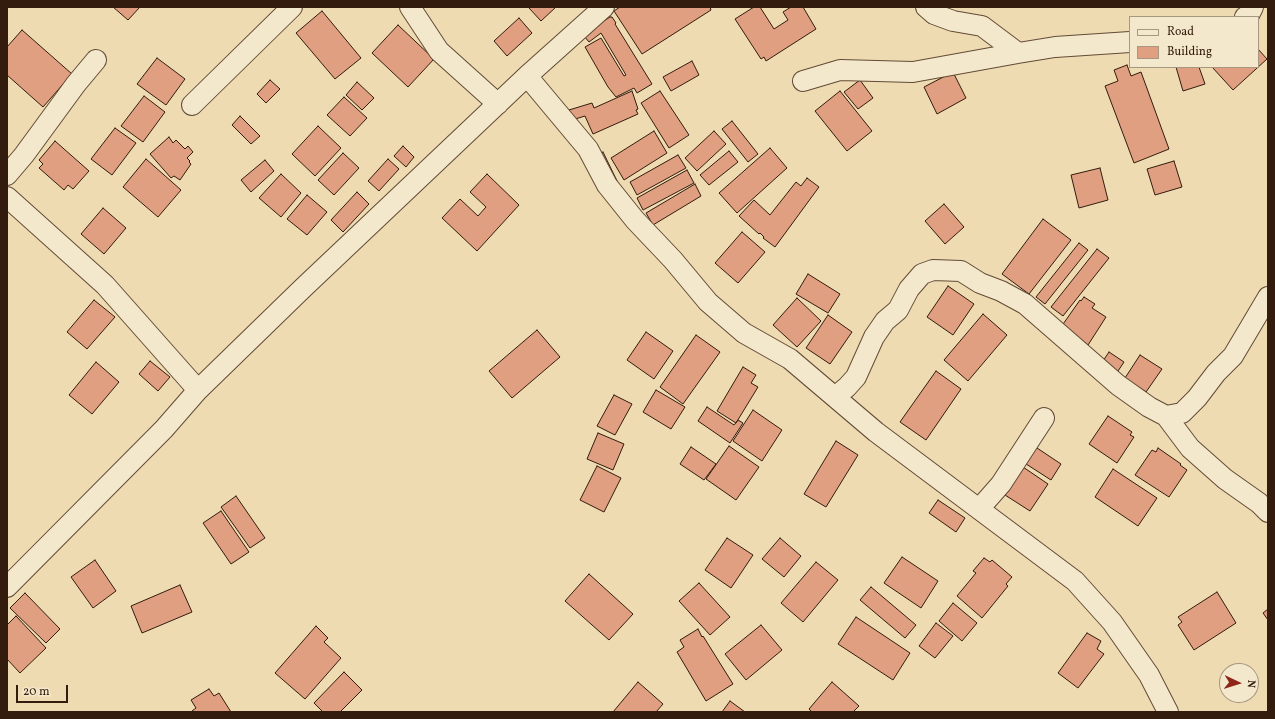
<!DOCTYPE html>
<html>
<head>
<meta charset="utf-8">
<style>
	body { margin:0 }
	#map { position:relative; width:1275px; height:719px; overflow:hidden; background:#eedbb1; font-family:Vollkorn,serif }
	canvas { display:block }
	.frame { position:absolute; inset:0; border:8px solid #331b0d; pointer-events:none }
	.legend { position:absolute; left:1129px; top:16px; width:130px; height:52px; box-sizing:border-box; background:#f4e8cc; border:1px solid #a79680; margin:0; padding:5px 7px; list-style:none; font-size:12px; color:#331b0d }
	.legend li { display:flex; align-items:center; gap:8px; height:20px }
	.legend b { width:20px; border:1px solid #a79680 }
	.north { position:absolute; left:1219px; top:663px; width:40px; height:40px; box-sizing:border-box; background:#f4e8cc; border:1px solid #a79680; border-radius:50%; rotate:94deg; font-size:11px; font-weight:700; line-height:16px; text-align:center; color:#331b0d }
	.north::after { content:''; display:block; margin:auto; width:14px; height:18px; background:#8f2418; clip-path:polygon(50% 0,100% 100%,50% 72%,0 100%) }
	.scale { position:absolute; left:16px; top:685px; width:52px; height:18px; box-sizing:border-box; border:2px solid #331b0d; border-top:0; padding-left:5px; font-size:12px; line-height:14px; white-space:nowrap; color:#331b0d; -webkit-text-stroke:3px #f4e8cc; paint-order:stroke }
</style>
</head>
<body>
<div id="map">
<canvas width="1275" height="719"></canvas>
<div class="frame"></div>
<ul class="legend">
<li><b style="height:5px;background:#f4e8cc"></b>Road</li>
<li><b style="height:11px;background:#df9f80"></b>Building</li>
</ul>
<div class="north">N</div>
<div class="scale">20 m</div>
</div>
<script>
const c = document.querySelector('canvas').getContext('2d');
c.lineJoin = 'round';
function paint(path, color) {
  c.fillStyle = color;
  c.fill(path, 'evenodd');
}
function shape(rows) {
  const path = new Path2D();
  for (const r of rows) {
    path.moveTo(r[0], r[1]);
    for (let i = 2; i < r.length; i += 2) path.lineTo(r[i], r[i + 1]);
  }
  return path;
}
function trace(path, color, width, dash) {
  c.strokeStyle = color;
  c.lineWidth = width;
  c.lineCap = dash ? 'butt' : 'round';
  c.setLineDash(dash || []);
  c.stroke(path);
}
const building = shape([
	[113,7,140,7,128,20,113,7],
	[530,7,556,7,541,21,529,8,530,7],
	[620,7,710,7,711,10,642,54,614,11,620,7],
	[754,7,760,7,774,29,788,20,783,12,791,7,803,7,816,29,766,61,764,57,761,59,735,19,754,7],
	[322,11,361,58,335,79,296,33,322,11],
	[610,17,612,17,616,23,615,24,652,84,637,93,634,88,616,97,608,87,585,47,601,38,624,76,626,75,601,33,589,42,584,36,597,27,596,26,610,17],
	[519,18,532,33,507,56,494,41,519,18],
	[398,25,434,59,408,87,372,53,398,25],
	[22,30,72,74,43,107,7,75,7,47,22,30],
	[1258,49,1267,59,1233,90,1212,67,1258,67,1258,49],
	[157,58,185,79,166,105,137,84,157,58],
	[692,61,699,75,671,91,663,77,692,61],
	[1127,65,1131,76,1141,72,1169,149,1134,163,1105,86,1118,81,1114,70,1127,65],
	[1176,67,1199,67,1205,84,1183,91,1176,67],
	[953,72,966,98,937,114,924,87,953,72],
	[270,80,280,89,266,103,257,94,270,80],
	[860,80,873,98,858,109,844,92,860,80],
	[357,82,374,98,362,110,346,95,357,82],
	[632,91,638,109,636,110,638,114,593,134,585,116,572,120,569,110,592,103,594,108,632,91],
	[660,91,689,135,669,148,641,103,660,91],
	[840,91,872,131,847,151,815,111,840,91],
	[144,96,165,112,143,142,121,126,144,96],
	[344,97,367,118,350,136,327,115,344,97],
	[240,116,260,136,251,144,232,125,240,116],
	[732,121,758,154,748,162,722,129,732,121],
	[318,126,341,148,315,176,292,154,318,126],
	[115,128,136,143,112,175,91,159,115,128],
	[654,131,667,153,624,180,611,158,654,131],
	[714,131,726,144,697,171,685,158,714,131],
	[169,137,173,143,176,140,185,149,188,146,193,152,187,158,190,161,189,162,191,164,180,180,174,176,171,178,150,154,169,137],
	[55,141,89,171,73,189,68,185,64,190,39,168,43,164,39,160,55,141],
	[403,146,414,157,406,167,394,156,403,146],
	[770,148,787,168,737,213,719,193,770,148],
	[729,151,738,162,709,185,700,175,729,151],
	[603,152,620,187,596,156,603,152],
	[343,153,359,168,334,195,318,180,343,153],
	[678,155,686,168,637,195,630,182,678,155],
	[146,159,181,190,158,217,123,187,146,159],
	[388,159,399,169,379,191,368,181,388,159],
	[265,160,274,171,251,192,241,180,265,160],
	[1174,161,1182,187,1155,195,1147,169,1174,161],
	[1100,168,1108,200,1079,208,1071,175,1100,168],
	[687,170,694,183,643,210,637,198,687,170],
	[281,174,301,193,281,217,259,198,281,174],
	[487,174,519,205,477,251,442,218,460,199,478,216,486,207,470,192,487,174],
	[807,178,819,187,775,247,763,238,764,237,760,233,759,234,739,216,754,200,770,215,796,182,801,186,807,178],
	[695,184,701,196,653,225,646,213,695,184],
	[357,192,369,204,343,232,331,220,357,192],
	[307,195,327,212,307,235,287,219,307,195],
	[944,204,964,227,945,244,925,221,944,204],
	[103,208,126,228,104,254,81,234,103,208],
	[1043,219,1071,240,1029,294,1002,274,1043,219],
	[742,232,765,252,738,283,715,263,742,232],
	[1079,243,1088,250,1045,304,1036,297,1079,243],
	[1097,249,1109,258,1063,316,1051,307,1097,249],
	[808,274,840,294,828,313,796,294,808,274],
	[948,286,974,304,953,335,927,317,948,286],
	[1084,297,1095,304,1092,308,1106,317,1088,345,1061,327,1080,300,1081,301,1084,297],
	[797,298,821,321,797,347,773,325,797,298],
	[94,300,115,317,87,349,67,332,94,300],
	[983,314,1007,335,968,381,944,360,983,314],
	[828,315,852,332,830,364,806,348,828,315],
	[537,330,560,357,512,398,489,371,537,330],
	[646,332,673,351,654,379,627,360,646,332],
	[696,335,720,352,683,404,660,387,696,335],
	[1109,352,1124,362,1114,377,1099,367,1109,352],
	[1140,355,1162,369,1146,392,1125,378,1140,355],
	[150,361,170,377,158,391,139,374,150,361],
	[96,362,119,382,92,414,69,395,96,362],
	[743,367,756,375,751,383,758,387,736,423,717,411,743,367],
	[936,371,961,389,926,440,900,422,936,371],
	[656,390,685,407,671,429,643,412,656,390],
	[614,395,632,404,615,435,597,426,614,395],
	[707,407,734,425,738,420,743,423,730,443,698,421,707,407],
	[753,410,782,430,762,461,733,441,753,410],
	[1108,416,1132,432,1130,435,1134,437,1117,463,1089,444,1108,416],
	[598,433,624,444,613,470,587,459,598,433],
	[836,441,858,455,826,507,804,494,836,441],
	[729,446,759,467,736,500,706,479,729,446],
	[1034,446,1061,464,1051,480,1023,462,1034,446],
	[691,447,716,464,704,480,680,464,691,447],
	[1158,448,1181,464,1180,465,1187,470,1169,497,1135,475,1152,450,1156,452,1158,448],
	[597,466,621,478,604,512,580,500,597,466],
	[1023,467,1048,484,1030,511,1005,495,1023,467],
	[1113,469,1157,498,1138,526,1095,497,1113,469],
	[236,496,265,538,250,548,221,507,236,496],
	[938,500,965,518,956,532,929,513,938,500],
	[221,511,249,552,231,564,203,523,221,511],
	[727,538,753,555,731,588,705,570,727,538],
	[780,538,801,556,784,577,762,559,780,538],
	[902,557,938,581,921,608,884,583,902,557],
	[984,558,990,562,992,560,1012,577,1006,584,1008,586,982,618,957,596,976,573,973,571,984,558],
	[95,560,116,591,93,608,71,577,95,560],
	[816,562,838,580,803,622,781,603,816,562],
	[589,574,633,614,609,640,565,601,589,574],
	[699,583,730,617,710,635,679,601,699,583],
	[180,585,192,612,142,633,131,606,180,585],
	[871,587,916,625,905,638,860,600,871,587],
	[1217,592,1236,623,1194,650,1178,625,1182,622,1178,617,1217,592],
	[25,593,60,629,46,643,10,608,25,593],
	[953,603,977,623,962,641,939,621,953,603],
	[1268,609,1268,620,1263,613,1268,609],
	[16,616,46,648,20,673,7,659,7,625,16,616],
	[856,617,910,653,893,680,838,644,856,617],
	[936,623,953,636,935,658,919,646,936,623],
	[761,625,782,650,746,680,725,654,761,625],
	[316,626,328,638,324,642,341,658,305,699,275,673,316,626],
	[698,629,702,637,703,636,733,684,706,701,677,652,684,647,680,640,698,629],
	[1087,633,1101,641,1097,649,1104,654,1078,688,1058,673,1087,633],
	[344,672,362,690,340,712,323,712,314,703,344,672],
	[638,682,663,704,656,712,613,712,638,682],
	[832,682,859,706,853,712,812,712,809,709,832,682],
	[209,689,214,696,219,693,231,712,192,712,192,711,196,708,191,700,209,689],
	[730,701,745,712,722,712,730,701]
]);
paint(building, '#df9f80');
trace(building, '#331b0d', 1);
const minor = shape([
	[410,7,439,51,498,104],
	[926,7,934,14,953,21,982,26,1018,53,1055,47,1130,42],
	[1245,17,1249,15,1253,7],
	[527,76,588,149,607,185,635,220,673,260,708,302,744,333,790,359,876,432,1075,581,1112,622,1149,675,1168,712],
	[803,81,840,70,913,72,1018,53],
	[192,105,292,7],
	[7,175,24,155,76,84,96,60],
	[7,197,105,285,198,390],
	[835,397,847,387,856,377,874,337,885,321,898,310,909,289,922,274,933,270,961,271,980,283,1001,291,1025,304,1118,385,1149,407,1166,416,1182,413,1197,398,1216,373,1233,356,1268,297],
	[1166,416,1190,448,1225,479,1259,503,1268,512],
	[979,509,1001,484,1044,418],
	[7,587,164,429,198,390,303,288,527,76,604,7]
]);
trace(minor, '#624b36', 22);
trace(minor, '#f4e8cc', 20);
</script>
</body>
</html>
